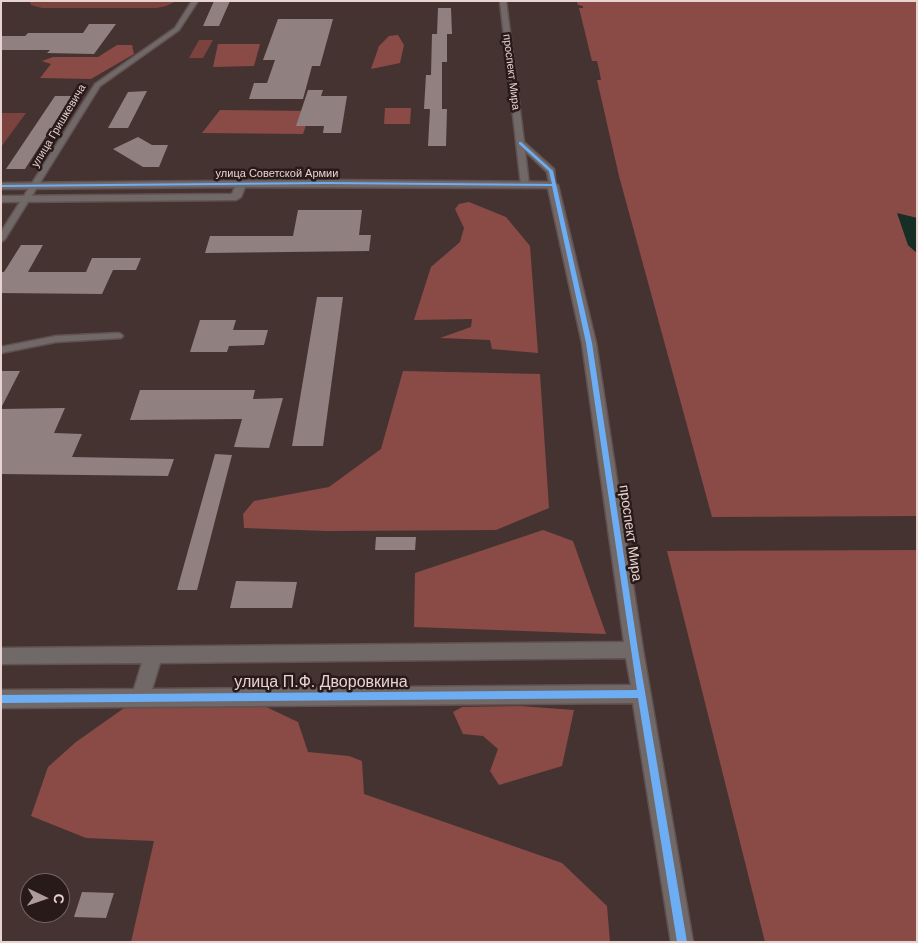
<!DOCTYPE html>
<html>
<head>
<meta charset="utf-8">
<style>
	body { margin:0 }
	#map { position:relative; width:918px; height:943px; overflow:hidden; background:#453332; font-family:Arial,sans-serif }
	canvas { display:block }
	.frame { position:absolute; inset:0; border:2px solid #e8d3d1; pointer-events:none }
	.north { position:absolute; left:20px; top:873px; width:50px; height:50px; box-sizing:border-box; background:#281a18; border:1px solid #756462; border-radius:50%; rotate:93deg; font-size:14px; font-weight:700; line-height:20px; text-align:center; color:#e8d3d1 }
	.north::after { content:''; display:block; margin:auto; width:18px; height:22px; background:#af9b99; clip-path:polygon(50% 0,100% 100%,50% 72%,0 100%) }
</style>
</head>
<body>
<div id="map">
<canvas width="918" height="943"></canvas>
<div class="frame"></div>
<div class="north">С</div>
</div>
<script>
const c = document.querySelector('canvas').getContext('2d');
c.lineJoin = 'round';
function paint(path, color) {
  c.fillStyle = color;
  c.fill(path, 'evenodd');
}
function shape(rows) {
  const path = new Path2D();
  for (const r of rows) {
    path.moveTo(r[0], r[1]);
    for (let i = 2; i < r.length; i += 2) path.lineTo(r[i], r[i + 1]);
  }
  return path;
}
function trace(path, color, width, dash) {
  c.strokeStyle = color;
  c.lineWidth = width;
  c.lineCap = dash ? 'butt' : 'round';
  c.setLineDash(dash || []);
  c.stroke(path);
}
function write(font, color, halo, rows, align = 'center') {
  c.font = font + ' Arial,sans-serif';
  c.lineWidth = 5;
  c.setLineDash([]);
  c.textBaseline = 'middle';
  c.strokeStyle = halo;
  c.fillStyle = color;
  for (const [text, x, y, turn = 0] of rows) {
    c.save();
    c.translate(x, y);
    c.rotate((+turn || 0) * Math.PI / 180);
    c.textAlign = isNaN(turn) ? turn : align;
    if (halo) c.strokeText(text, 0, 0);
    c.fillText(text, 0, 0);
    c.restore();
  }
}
paint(shape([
	[176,1,166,6,157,8,42,8,31,5,30,2],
	[199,40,213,40,203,58,189,58],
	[1,113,26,113,1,147]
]), '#7c433e');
paint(shape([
	[623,1,917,1,917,218,898,214,908,245,917,253,917,516,712,517,619,176,597,80,601,80,599,69,597,61,592,61,579,8,583,8,583,6,578,5,577,2],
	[398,35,404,45,400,63,371,69,379,46,389,36],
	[218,44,260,44,254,66,213,67],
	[117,45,132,45,134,54,91,79,40,78,51,64,42,61,53,57,98,57],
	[385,108,411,108,410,124,384,124],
	[220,110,311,111,303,134,202,133],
	[469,202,506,217,530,246,538,353,492,349,490,340,440,338,471,327,472,319,414,320,431,267,460,242,464,228,455,209,459,204],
	[403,371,540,374,549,508,496,530,327,531,244,528,243,514,254,501,329,487,381,449],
	[543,530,573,541,606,634,414,627,415,573],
	[917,550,917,942,765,942,667,551],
	[262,705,298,722,308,752,349,756,362,761,364,794,562,863,607,906,610,942,131,942,154,841,86,838,31,816,48,767,76,742,127,706],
	[520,706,574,710,562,766,499,785,490,771,498,749,483,736,463,734,453,712,462,707]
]), '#8a4b46');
paint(shape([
	[897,213,917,218,917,253,908,245]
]), '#152e26');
paint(shape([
	[214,1,230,1,219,26,203,26],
	[438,8,451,8,452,34,437,34],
	[278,19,333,19,320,66,312,66,303,99,249,99,254,83,267,83,275,60,263,60],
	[89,24,116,24,94,54,47,53,50,50,1,50,1,36,25,36,28,33,83,33],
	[432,34,447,34,447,62,442,62,442,109,447,109,446,146,428,146,430,109,424,109,426,75,431,75],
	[308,90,323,90,321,96,347,96,341,133,323,133,324,126,296,126],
	[147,91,128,128,108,128,128,92],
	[55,96,72,96,25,169,6,169],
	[138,137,152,145,168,145,159,167,143,167,113,149],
	[298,210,362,210,359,235,371,235,369,251,205,253,210,236,293,236],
	[21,245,43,245,28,272,86,272,92,258,141,258,136,270,113,270,102,294,1,293,1,272,4,272],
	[317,297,343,297,323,446,292,446],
	[200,320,236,320,233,330,268,330,264,345,229,346,227,352,190,352],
	[1,371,20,371,1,408],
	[140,390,255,390,253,399,283,398,269,448,234,447,242,419,130,420],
	[65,408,54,433,82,434,72,457,174,459,168,476,1,474,1,409],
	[215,454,232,455,197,590,177,590],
	[376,537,416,537,415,550,375,550],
	[236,581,297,582,292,608,230,608],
	[82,892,114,893,106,918,74,917]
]), '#90807f');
const minor = shape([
	[192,1,198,1,179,30,100,86,5,239,1,242,1,232,95,84,175,28,192,1],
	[500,1,506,1,524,142,554,169,556,187,550,187,547,172,525,151,529,185,525,187,521,185,500,1],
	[118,333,121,334,123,336,121,338,56,342,1,353,1,347,56,336,118,333]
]);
const tertiary = shape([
	[327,180,553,182,558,185,596,343,643,650,693,942,671,942,633,703,1,708,1,690,134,689,142,663,1,664,1,648,624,642,582,343,548,188,245,187,241,197,236,200,1,202,1,196,232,194,235,187,1,189,1,183,327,180],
	[626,658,631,685,152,689,160,663,626,658]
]);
trace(minor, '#615150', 3);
trace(tertiary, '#615150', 3);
paint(minor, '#706968');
paint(tertiary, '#706968');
paint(shape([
	[519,142,521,142,553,171,592,343,638,650,687,942,677,942,638,698,1,703,1,695,637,690,586,343,552,186,327,184,1,187,1,185,327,182,552,184,549,171,519,144,519,142]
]), '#6dadf4');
write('11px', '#e8d3d1', '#281a18', [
	["проспект Мира",511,72,83],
	["улица Гришкевича",59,126,-59],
	["улица Советской Армии",277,174]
]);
write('14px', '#e8d3d1', '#281a18', [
	["проспект Мира",630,533,82]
]);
write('16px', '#e8d3d1', '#281a18', [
	["улица П.Ф. Дворовкина",321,683]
]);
</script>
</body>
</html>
